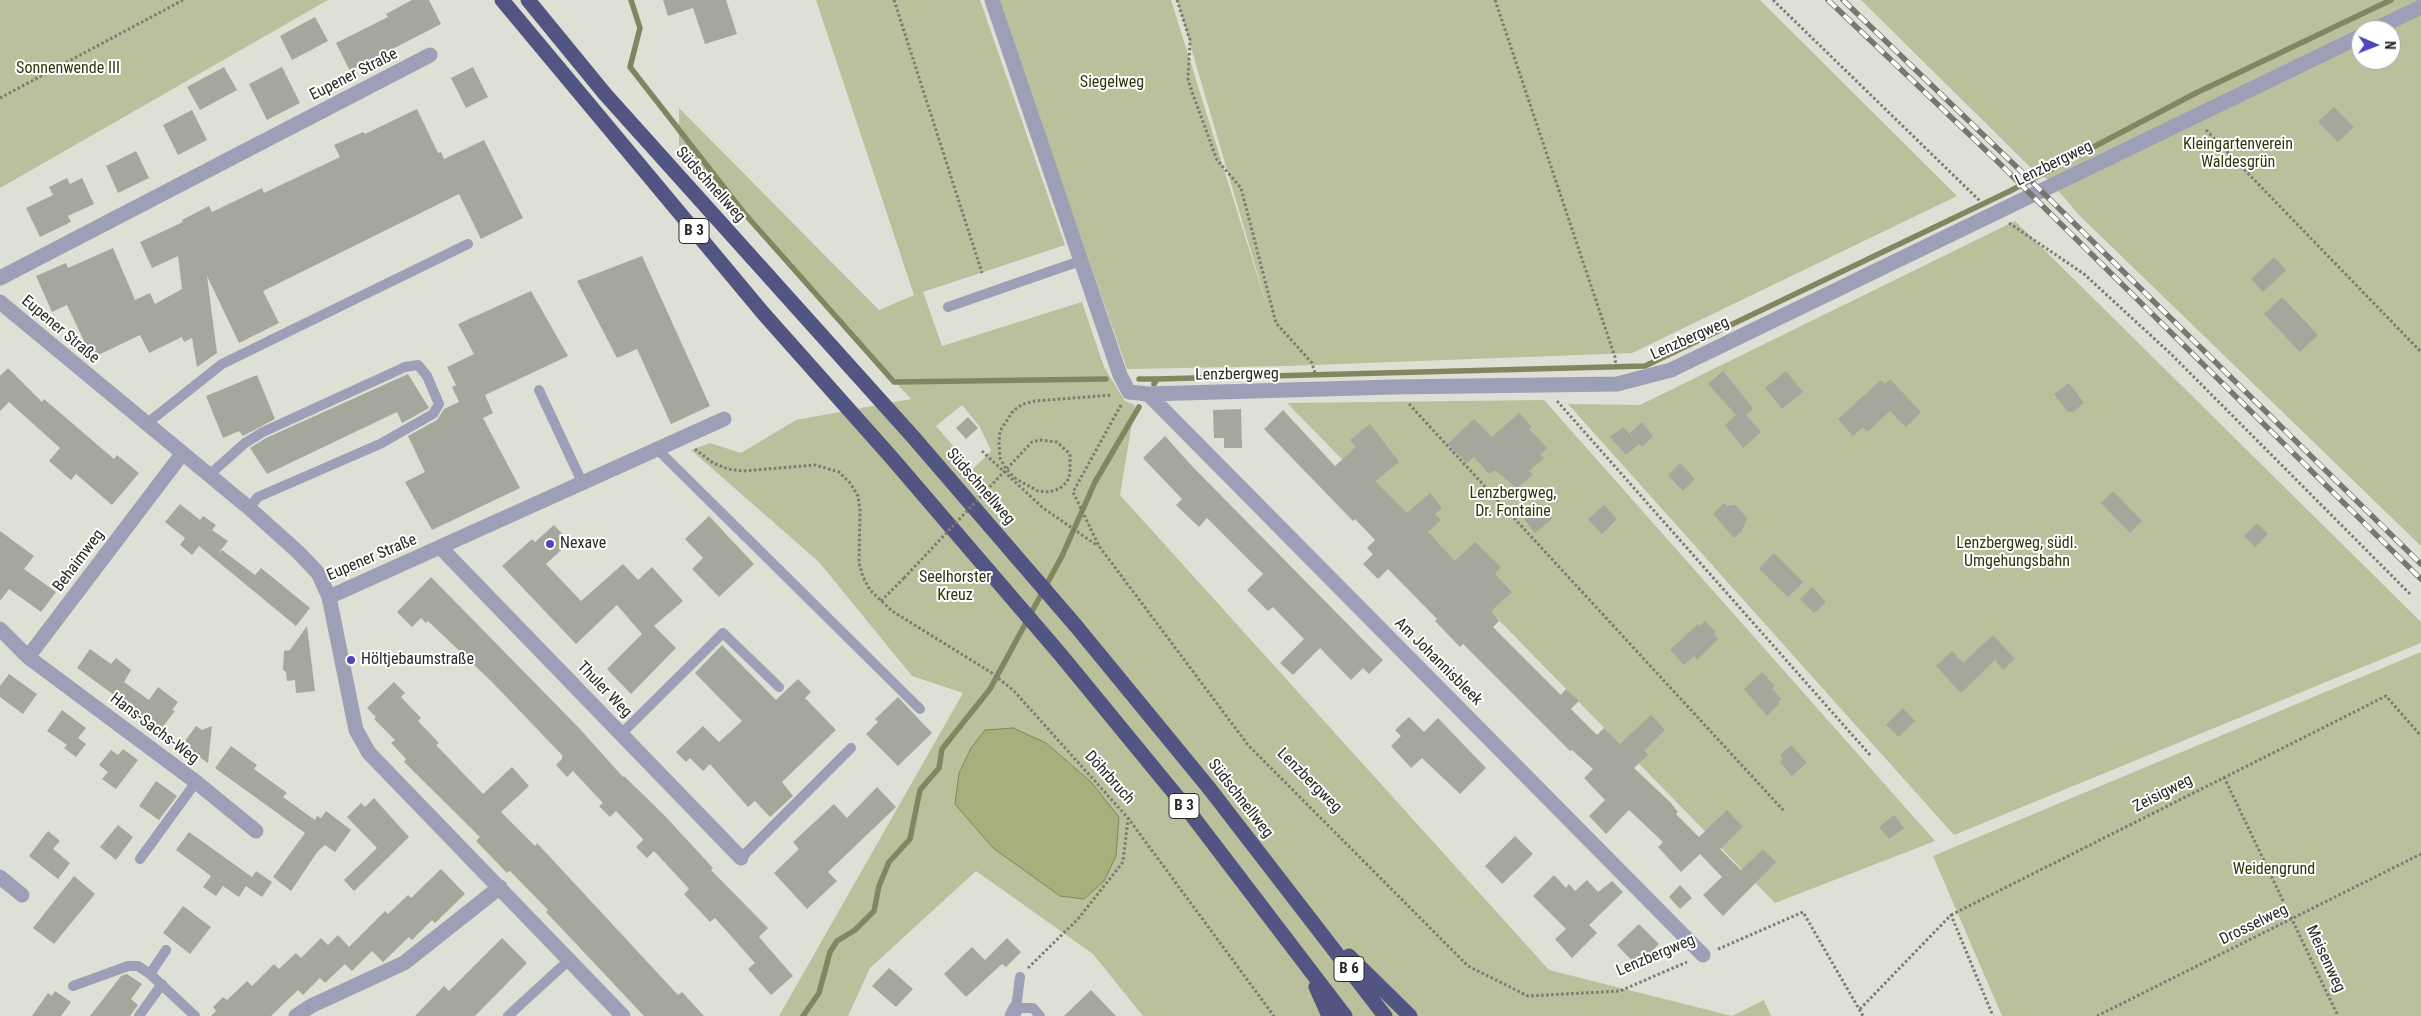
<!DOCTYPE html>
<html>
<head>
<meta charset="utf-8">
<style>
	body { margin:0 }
	#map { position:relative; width:2421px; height:1016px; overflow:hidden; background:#dfe0d5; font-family:"Roboto Condensed",sans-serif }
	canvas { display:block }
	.north { position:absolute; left:2351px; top:20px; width:50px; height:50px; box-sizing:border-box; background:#fff; border:1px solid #a9a9a7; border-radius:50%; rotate:91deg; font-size:14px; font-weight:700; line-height:20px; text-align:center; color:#282824 }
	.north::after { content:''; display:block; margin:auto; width:18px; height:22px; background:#4e47be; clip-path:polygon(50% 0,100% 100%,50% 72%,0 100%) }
</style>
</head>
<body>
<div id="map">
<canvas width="2421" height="1016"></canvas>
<div class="north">N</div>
</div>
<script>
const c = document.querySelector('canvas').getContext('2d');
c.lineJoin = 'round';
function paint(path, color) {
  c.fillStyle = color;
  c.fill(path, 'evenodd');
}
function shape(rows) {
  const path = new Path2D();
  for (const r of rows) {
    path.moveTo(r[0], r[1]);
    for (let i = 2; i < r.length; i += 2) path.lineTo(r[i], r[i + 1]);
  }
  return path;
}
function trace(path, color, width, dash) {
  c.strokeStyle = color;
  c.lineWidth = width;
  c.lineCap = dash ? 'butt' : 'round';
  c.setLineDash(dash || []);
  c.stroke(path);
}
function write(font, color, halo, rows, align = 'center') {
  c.font = font + ' "Roboto Condensed",sans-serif';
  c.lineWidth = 4;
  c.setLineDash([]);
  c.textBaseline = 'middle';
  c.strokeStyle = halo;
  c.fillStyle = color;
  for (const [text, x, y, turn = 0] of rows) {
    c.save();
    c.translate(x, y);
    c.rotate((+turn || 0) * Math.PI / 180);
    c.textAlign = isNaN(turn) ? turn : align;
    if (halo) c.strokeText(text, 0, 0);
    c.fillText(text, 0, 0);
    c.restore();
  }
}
paint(shape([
	[0,0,328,0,0,188],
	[816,0,980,0,1065,245,923,292,942,346,1082,302,1104,367,1125,401,1135,405,1120,495,1549,970,1732,1016,1764,1000,1771,1016,1143,1016,1093,954,976,871,870,968,848,1016,779,1016,963,693,912,676,819,562,691,450,710,443,741,453,796,420,911,399,679,145,679,108,879,310,914,295],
	[962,405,980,427,991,451,973,469,936,426],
	[998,0,1171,0,1270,316,1177,0,1760,0,1957,196,1632,353,1286,366,1127,369],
	[1861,0,2421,0,2421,546,2080,216,2049,180,2034,171],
	[2361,30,2391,30,2391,60,2361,60],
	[2015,221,2421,622,2421,643,1954,835,1568,404,1640,405],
	[1544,400,1935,841,1775,903,1287,403],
	[2421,652,2421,1016,2002,1016,1933,856]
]), '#babf9c');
const water = shape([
	[1013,728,1046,743,1091,782,1119,817,1116,856,1104,881,1084,899,1060,896,993,848,955,804,959,773,971,748,985,730,1013,728]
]);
paint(water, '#a8af7a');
trace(water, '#828660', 1);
trace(shape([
	[631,0,640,28,630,67,744,213,894,382,1106,379],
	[1139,379,1157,379],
	[1154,384,1157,379,1645,366,2010,191,2196,93,2391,0],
	[803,1016,819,993,830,952,837,941,855,930,874,911,879,886,889,862,910,839,920,790,939,768,942,749,990,689,1062,556,1095,482,1139,407]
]), '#828660', 5.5);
paint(shape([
	[412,0,429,0,441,24,350,71,336,43,388,17,386,14],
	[663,0,726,0,737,34,705,44,693,8,668,16],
	[315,17,328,41,292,60,280,36],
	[224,67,237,90,200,110,187,87],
	[282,67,300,103,267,120,249,84],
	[473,67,488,97,466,108,451,78],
	[2334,107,2354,127,2338,142,2318,122],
	[417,109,438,153,441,152,444,159,484,140,523,218,481,239,459,194,263,291,279,323,239,343,207,276,217,353,197,367,192,338,184,342,182,337,149,353,140,335,92,358,67,305,52,312,36,276,66,263,68,268,113,248,135,300,150,293,155,304,182,289,178,256,152,268,140,242,183,222,182,220,209,206,212,212,262,188,264,193,340,157,334,145,363,132,365,134],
	[192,110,207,140,178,155,163,125],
	[136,151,149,178,118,193,106,166],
	[67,178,70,184,82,178,94,204,68,216,71,222,40,237,26,208,53,195,49,187],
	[642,256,710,406,671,424,637,349,617,358,577,281],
	[2274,257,2286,270,2263,292,2251,279],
	[531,291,568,356,485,395,493,413,483,418,520,488,432,530,405,482,425,472,408,436,437,420,444,409,459,402,452,387,456,385,447,367,474,354,458,324],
	[2282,297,2318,335,2300,352,2264,314],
	[8,368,42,402,44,399,114,459,117,455,139,473,112,505,76,474,71,480,49,461,60,448,9,402,0,411,0,376],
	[1723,371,1753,408,1746,415,1761,432,1743,448,1725,425,1736,415,1708,384],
	[1786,371,1803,392,1782,409,1765,388],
	[408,374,429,408,402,423,397,412,267,474,250,448,266,438],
	[257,375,275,419,243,436,239,431,223,438,206,396],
	[1890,379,1921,412,1906,427,1890,411,1867,432,1863,427,1853,436,1838,419,1881,380,1885,384],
	[2069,383,2084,403,2072,413,2070,411,2068,412,2054,394],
	[1241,409,1242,448,1224,448,1224,438,1214,438,1213,410],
	[1283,410,1335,466,1356,447,1350,440,1370,424,1399,462,1375,481,1407,513,1430,493,1442,508,1435,514,1441,520,1428,532,1455,561,1475,542,1501,567,1495,574,1512,592,1491,611,1499,621,1493,627,1561,695,1566,689,1579,701,1571,709,1597,735,1604,728,1620,744,1651,715,1665,730,1644,751,1648,755,1634,768,1670,802,1678,812,1676,814,1699,837,1727,810,1743,827,1720,849,1741,870,1763,849,1776,862,1723,916,1703,895,1722,877,1700,854,1681,872,1658,847,1663,842,1629,810,1606,834,1589,816,1605,800,1584,778,1593,769,1572,750,1570,751,1463,644,1460,647,1435,621,1437,619,1388,569,1378,579,1363,564,1373,554,1367,548,1375,540,1355,519,1353,521,1264,429],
	[1519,413,1532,427,1529,429,1547,448,1540,455,1544,458,1529,471,1533,475,1517,488,1495,470,1489,474,1474,457,1467,463,1448,444,1474,419,1492,437],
	[968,417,978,428,966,439,956,428],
	[1642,422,1653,436,1642,447,1639,444,1626,455,1610,437,1623,427,1635,440,1630,433],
	[1165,436,1192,466,1383,660,1369,674,1363,668,1351,680,1320,648,1293,675,1280,663,1304,639,1273,607,1268,611,1247,590,1263,574,1207,518,1199,527,1176,505,1182,499,1143,458],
	[1680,463,1695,479,1683,491,1668,475],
	[2113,491,2142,521,2130,533,2101,503],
	[1724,503,1727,506,1736,505,1747,518,1742,531,1734,538,1713,514],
	[180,504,200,520,203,516,216,525,212,530,228,541,217,555,222,550,255,575,261,568,310,608,296,626,199,546,192,555,180,545,185,538,165,522],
	[1541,504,1553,518,1535,533,1524,519],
	[1604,505,1617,519,1602,534,1588,519],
	[709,516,754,564,719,597,692,569,703,558,685,539],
	[2257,523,2268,534,2255,547,2244,536],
	[554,525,570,542,546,564,581,601,623,564,638,580,652,567,683,601,654,626,676,648,631,694,607,669,642,634,617,605,576,644,502,566,532,539,535,542],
	[0,531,34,556,24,569,56,592,41,612,9,589,0,601],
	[1774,553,1803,582,1788,597,1759,568],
	[431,577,580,729,623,777,624,776,665,816,713,868,711,870,768,928,759,937,793,976,771,995,748,969,755,963,715,918,710,922,684,894,689,889,681,880,654,851,647,858,636,847,643,840,642,838,616,811,610,817,599,806,603,803,573,771,567,777,556,765,562,759,562,755,491,681,428,621,426,623,421,618,412,627,397,612],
	[1812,587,1826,602,1814,613,1800,599],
	[1705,621,1716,632,1714,634,1718,639,1697,660,1694,656,1684,665,1670,650,1698,624,1700,626],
	[307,626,315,691,296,693,295,680,287,681,286,672,283,670,284,651,290,650],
	[1993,635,2015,659,2003,670,1995,660,1961,693,1936,666,1952,651,1963,663],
	[722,645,776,700,798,679,811,692,805,698,836,730,782,782,793,796,770,817,755,801,748,807,710,764,703,771,690,758,686,762,676,752,703,726,719,742,742,721,695,673],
	[90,649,111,664,116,658,131,670,124,682,149,700,158,687,178,702,172,710,175,711,161,729,77,668],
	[1762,672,1775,686,1772,688,1781,699,1778,702,1779,704,1767,716,1744,689],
	[9,674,37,694,23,714,0,697,0,686],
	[394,682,405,693,401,697,421,718,418,721,439,743,436,745,483,794,512,767,529,786,501,812,535,846,537,843,678,995,682,992,704,1016,644,1016,546,912,548,910,510,871,507,873,476,841,480,837,404,762,406,759,391,743,395,740,374,719,376,717,367,708],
	[898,697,932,733,898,766,866,734,878,722,875,719],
	[1903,708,1915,721,1899,737,1886,725],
	[62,710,86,728,78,738,86,744,76,757,64,748,67,745,47,731],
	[1409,717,1424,732,1438,718,1486,768,1460,794,1422,758,1411,768,1391,746,1401,736,1395,730],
	[196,726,202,730,212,726,208,763,182,745],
	[1791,745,1807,763,1792,776,1780,762,1783,759,1780,755],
	[231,746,257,765,254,769,287,793,283,797,315,820,317,816,321,818,326,811,351,830,335,852,325,845,318,851,291,891,273,877,305,833,215,768],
	[123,749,138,760,116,789,102,779,108,772,99,765,111,750,118,755],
	[156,781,177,796,159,820,139,806],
	[877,787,896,807,828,872,837,881,807,909,774,873,799,849,793,842,834,804,847,818],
	[374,798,409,837,354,891,344,880,377,848,347,817,361,803,365,807],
	[1894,815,1904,828,1889,839,1879,827],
	[118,825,133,837,116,860,100,847],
	[48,831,60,841,53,849,70,863,58,879,29,856],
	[189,832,252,877,256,871,272,882,262,897,246,886,239,897,223,886,216,896,203,887,211,876,176,850],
	[1515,836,1533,854,1502,884,1485,866],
	[441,869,465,894,435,923,432,920,412,940,409,937,383,962,372,951,352,971,345,964,325,983,320,978,303,995,298,990,271,1016,211,1016,216,1011,213,1007,223,997,227,1000,247,981,252,986,274,964,279,969,296,953,301,958,321,938,328,945,338,935,349,947,385,911,388,914,408,895,411,898],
	[1554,875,1566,888,1569,884,1575,891,1587,880,1598,892,1612,881,1623,892,1589,925,1597,933,1572,958,1555,939,1566,929,1533,896],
	[74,876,95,894,54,944,33,928],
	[1680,885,1692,898,1680,909,1669,897],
	[183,906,211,927,190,954,163,933],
	[1639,924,1659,944,1637,966,1617,945],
	[502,938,527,963,475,1016,415,1016,444,986,449,991],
	[1007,938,1021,952,1006,967,1002,964,966,997,944,974,972,947,985,960],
	[889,968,913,989,896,1007,872,986],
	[127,974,142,984,131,999,138,1005,130,1016,90,1016,121,976],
	[1091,990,1116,1016,1064,1016],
	[55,991,71,1002,61,1016,32,1016,48,993,52,996]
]), '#a6a79c');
trace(shape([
	[894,0,982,273],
	[1177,0,1190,40,1188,79,1192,92,1217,160,1241,188,1276,323,1312,363,1315,373],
	[1495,0,1615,357,1616,369],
	[1773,0,1981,202],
	[0,98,183,0],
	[2206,130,2421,352],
	[2009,223,2084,274,2171,354,2410,594],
	[1557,401,1870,755],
	[1409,404,1784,811],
	[1121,405,1073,492,1099,546,1248,745,1468,966,1528,996,1620,991,1687,962],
	[695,449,713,463,728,469,743,471,815,465,839,472,850,483,858,496,860,511,859,563,863,577,870,590,892,611,992,673,1014,691,1128,818,1274,1016],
	[982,451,1043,508,1098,546],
	[1016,479,1006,469,1000,458,999,443,1000,431,1013,411,1023,404,1035,401,1112,395],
	[881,601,904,578],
	[2224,777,2338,1016],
	[1951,915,2386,696,2421,736],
	[1718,949,1803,912,1863,1016],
	[1028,968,1078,919,1123,862,1128,819],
	[1860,1009,1951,915,1993,1016],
	[2097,1016,2421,854]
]), '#7b7b74', 3, [2.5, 2.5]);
trace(shape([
	[948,307,1080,261],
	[539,390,582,482],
	[145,425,222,364,468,244],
	[656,448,920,709],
	[208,476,245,443,263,432,405,367,418,365,427,376,439,404,433,414,380,444,258,497,249,508],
	[622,733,723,633,779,687],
	[741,858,851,748],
	[140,859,196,782],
	[166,950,150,974,195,1016],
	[1020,977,1016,1008,1033,1008,1040,1016],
	[73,986,128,966,138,966,150,974],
	[139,1016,162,984],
	[508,1016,569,960]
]), '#9c9fb5', 10);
trace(shape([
	[992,0,1120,375,1129,392,1148,394,1393,387,1617,384,1671,370,2361,36],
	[2373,30,2421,7],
	[0,278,430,55],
	[0,302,249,508,298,552,318,573,329,597,356,730,369,753,623,1016],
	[1148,394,1703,955],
	[440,547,741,858],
	[329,597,724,419],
	[0,629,28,657,182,454],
	[28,657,196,782,256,831],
	[0,877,22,895],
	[296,1016,311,1006,404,963,500,887],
	[1012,1016,1016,1008]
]), '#9c9fb5', 15);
trace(shape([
	[502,0,763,313,891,457,1060,654,1184,805,1345,1016],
	[528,0,605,94,914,438,1076,626,1209,788,1385,1016],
	[1349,956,1410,1016],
	[1316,987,1329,1016]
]), '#525582', 15);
const rail = shape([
	[1828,0,1995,159,2421,579],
	[1843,0,2025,175,2421,564]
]);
trace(rail, '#777770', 5.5);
trace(rail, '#fff', 4, [11]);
trace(shape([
	[904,578,1032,442,1040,440,1057,442,1070,454,1070,474,1067,482,1059,489,1049,492,1038,491,1016,479]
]), '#7b7b74', 3, [2.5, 2.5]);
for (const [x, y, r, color] of [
	[550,544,5,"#4e47be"],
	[351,660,5,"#4e47be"]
]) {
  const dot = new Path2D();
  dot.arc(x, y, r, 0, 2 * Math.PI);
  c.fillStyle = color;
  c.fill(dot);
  trace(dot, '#fff', 2);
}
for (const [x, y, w] of [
	[694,231,30],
	[1184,806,30],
	[1349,969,30]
]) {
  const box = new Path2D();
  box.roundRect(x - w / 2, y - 12.5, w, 25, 4);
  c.fillStyle = '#fff';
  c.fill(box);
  trace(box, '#282824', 1);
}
write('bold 15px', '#282824', null, [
	["B 3",694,231],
	["B 3",1184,806],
	["B 6",1349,969]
]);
write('16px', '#303409', '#fff', [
	["Sonnenwende III",68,69],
	["Siegelweg",1112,83],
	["Kleingartenverein",2238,145],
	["Waldesgrün",2238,163],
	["Lenzbergweg,",1513,494],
	["Dr. Fontaine",1513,512],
	["Lenzbergweg, südl.",2017,544],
	["Umgehungsbahn",2017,562],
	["Seelhorster",955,578],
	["Kreuz",955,596],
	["Weidengrund",2274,870]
]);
write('16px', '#282824', '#fff', [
	["Eupener Straße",354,75,-27],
	["Lenzbergweg",2054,164,-26],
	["Südschnellweg",710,185,48],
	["Eupener Straße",60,330,40],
	["Lenzbergweg",1690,339,-24],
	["Lenzbergweg",1237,375,-1],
	["Südschnellweg",980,487,49],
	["Eupener Straße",372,558,-23],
	["Behaimweg",79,561,-53],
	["Am Johannisbleek",1438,662,45],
	["Thuler Weg",604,690,46],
	["Hans-Sachs-Weg",154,729,37],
	["Döhrbruch",1109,778,48],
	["Lenzbergweg",1309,781,45],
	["Zeisigweg",2163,794,-27],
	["Südschnellweg",1240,799,52],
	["Drosselweg",2254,925,-26],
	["Lenzbergweg",1656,956,-23],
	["Meisenweg",2325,959,65]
]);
write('16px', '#282824', '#fff', [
	["Nexave",560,544],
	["Höltjebaumstraße",361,660]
], 'left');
</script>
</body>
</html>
